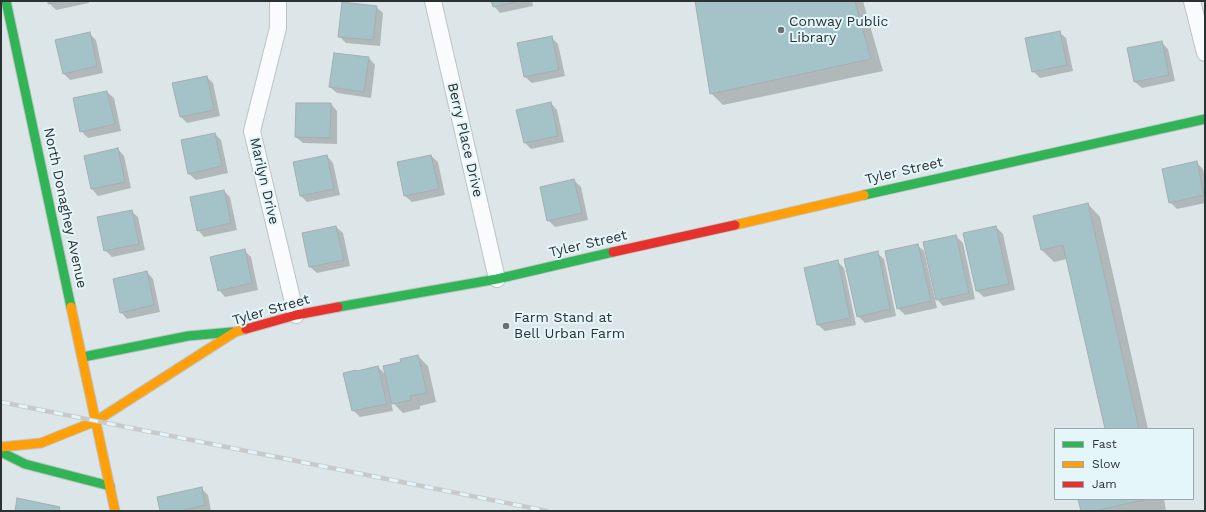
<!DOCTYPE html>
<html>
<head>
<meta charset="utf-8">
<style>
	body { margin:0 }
	#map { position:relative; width:1206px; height:512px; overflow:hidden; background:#dce6e8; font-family:"Work Sans",sans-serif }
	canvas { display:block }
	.frame { position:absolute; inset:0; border:2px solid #2b3233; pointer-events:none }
	.legend { position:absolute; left:1054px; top:428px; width:140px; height:72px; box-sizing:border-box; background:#e5f6fb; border:1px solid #9ba8ab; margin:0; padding:5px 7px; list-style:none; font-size:12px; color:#2b3233 }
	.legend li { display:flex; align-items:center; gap:8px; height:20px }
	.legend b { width:20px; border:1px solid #9ba8ab }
</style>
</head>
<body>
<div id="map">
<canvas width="1206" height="512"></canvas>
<div class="frame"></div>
<ul class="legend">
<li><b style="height:5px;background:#30b455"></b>Fast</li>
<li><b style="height:5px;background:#ff9f0a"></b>Slow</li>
<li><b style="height:5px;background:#e5322d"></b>Jam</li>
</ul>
</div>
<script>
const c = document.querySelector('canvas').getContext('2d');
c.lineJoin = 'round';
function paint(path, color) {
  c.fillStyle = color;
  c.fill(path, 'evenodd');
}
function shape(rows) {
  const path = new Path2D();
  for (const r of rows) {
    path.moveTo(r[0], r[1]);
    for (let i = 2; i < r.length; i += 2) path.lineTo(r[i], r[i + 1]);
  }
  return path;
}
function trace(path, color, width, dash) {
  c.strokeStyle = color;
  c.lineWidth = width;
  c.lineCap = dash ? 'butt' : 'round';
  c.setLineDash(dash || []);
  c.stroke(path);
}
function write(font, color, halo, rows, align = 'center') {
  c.font = font + ' "Work Sans",sans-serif';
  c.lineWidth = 4;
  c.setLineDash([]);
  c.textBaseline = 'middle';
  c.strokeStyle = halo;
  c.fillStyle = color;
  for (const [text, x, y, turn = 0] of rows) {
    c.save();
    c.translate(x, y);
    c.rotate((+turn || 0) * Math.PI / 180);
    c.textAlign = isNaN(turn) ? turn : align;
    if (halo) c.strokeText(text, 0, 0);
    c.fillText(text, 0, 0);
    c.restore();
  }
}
paint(shape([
	[49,1,88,1,89,3,56,10,49,3],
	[492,1,532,1,533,6,500,13,494,6],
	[696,1,863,1,883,71,723,105,711,93],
	[376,7,383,13,380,46,346,43,339,36],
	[1059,32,1066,38,1073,71,1040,78,1033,71],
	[90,34,96,40,103,73,70,80,63,73],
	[551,37,558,44,565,76,532,83,525,77,518,44],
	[1161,42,1168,49,1175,81,1142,88,1135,82,1128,49],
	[369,58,375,65,371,98,337,93,330,87],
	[207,77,213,83,220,116,187,123,181,117],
	[107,92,114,98,121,131,88,138,81,131],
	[551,103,557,110,564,142,531,149,525,143],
	[331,104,337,111,337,144,303,143,296,137],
	[215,134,221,140,228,173,196,180,189,174],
	[118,149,124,156,131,188,98,196,92,189,85,156],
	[327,156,333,163,340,195,307,202,301,196,294,163],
	[431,156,438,162,445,195,412,202,405,196],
	[1196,162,1203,169,1205,178,1205,203,1177,209,1170,202],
	[574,180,581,187,588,220,555,227,548,220],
	[224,191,230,197,237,230,204,237,198,230],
	[1088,204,1100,217,1148,429,1106,429,1067,259,1054,262,1042,250],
	[131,211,138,217,145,250,112,257,105,250],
	[336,227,343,233,350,266,317,273,310,267],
	[996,227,1003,234,1015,290,984,297,977,291],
	[956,236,963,243,975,299,943,306,937,299],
	[917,245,924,251,937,308,905,315,898,308],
	[244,250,251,257,258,290,225,297,219,290],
	[877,253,884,259,896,316,865,323,858,316],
	[837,261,844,268,856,325,825,331,818,325,805,268],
	[147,272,153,279,160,312,127,319,121,312],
	[418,356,428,366,436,402,420,406,420,409,403,413,391,401,393,411,360,417,353,410,357,372,378,367,387,376,402,363],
	[201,488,208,495,211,511,161,511],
	[1079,499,1164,499,1166,510,1161,511,1082,511]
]), '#0003');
const building = shape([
	[48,1,61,1,48,4,48,1],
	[491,1,520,1,493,7,491,1],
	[695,1,855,1,871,59,710,94,695,1],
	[342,2,377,6,373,40,338,37,342,2],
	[1060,31,1067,65,1032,72,1025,38,1060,31],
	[90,32,97,66,63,74,55,40,90,32],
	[552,36,559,70,524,77,517,43,552,36],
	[1162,41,1169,75,1134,82,1127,48,1162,41],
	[334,53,369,57,364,92,329,87,334,53],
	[207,76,214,110,180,117,172,83,207,76],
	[107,91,115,124,80,132,73,98,107,91],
	[551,102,558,136,524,143,516,110,551,102],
	[296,103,331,103,330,138,295,137,296,103],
	[215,133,222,166,188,174,181,140,215,133],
	[118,148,125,182,91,189,84,156,118,148],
	[327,155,334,189,300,196,293,162,327,155],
	[431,155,439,189,404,196,397,162,431,155],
	[1197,161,1204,195,1169,203,1162,169,1197,161],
	[574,179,582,213,547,221,540,187,574,179],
	[224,190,231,223,197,231,190,197,224,190],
	[1088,203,1139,429,1105,429,1063,245,1041,250,1033,216,1088,203],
	[132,210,139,244,104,251,97,217,132,210],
	[336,226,344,260,309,267,302,233,336,226],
	[996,226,1009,284,976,291,963,233,996,226],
	[956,235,969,293,936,300,923,242,956,235],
	[918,244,931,301,897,309,885,251,918,244],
	[245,249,252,283,218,291,210,257,245,249],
	[878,251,890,309,857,317,844,259,878,251],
	[838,260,850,318,817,325,804,268,838,260],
	[147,271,154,305,120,313,113,279,147,271],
	[418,355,427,393,410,396,411,400,392,404,383,366,401,362,400,359,418,355],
	[378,366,387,404,352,411,343,373,356,370,357,371,378,366],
	[202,487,205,505,180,511,160,511,157,497,202,487],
	[17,498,60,507,59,511,15,511,17,498],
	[1078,499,1148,499,1094,511,1081,511,1078,499]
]);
paint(building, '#a3c3c9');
trace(building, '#a6adaf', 1);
const street = shape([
	[278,1,278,28,252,131,296,315],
	[433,1,497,279],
	[1192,1,1205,53]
]);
const fast = shape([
	[6,1,71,307],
	[864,195,1205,119],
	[338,307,497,279,613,252],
	[83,357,188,336,232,332],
	[1,452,25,464,110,486]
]);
const slow = shape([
	[735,225,864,195],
	[71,307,115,511],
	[1,447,41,443,96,421,235,332,246,329]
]);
const jam = shape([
	[613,252,735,225],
	[246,329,296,315,338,307]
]);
trace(street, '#bcc3c5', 18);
trace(fast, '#bcc3c5', 11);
trace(slow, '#bcc3c5', 11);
trace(jam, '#bcc3c5', 11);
trace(street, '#fafbfc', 16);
trace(fast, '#30b455', 9);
trace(slow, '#ff9f0a', 9);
trace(jam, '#e5322d', 9);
const rail = shape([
	[1,402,547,511]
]);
trace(rail, '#c8caca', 4.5);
trace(rail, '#e5f6fb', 3, [9]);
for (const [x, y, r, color] of [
	[781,30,4,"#697172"],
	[506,326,4,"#697172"]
]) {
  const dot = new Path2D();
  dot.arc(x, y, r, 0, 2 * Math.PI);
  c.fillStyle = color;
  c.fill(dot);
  trace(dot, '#e5f6fb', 1.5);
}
write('14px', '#2b3233', '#e5f6fb', [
	["Conway Public",789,22],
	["Library",789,38],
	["Farm Stand at",514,318],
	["Bell Urban Farm",514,334]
], 'left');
write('14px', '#2b3233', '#e5f6fb', [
	["Berry Place Drive",465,140,77],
	["Tyler Street",904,171,-13],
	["Marilyn Drive",264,181,77],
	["North Donaghey Avenue",65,208,78],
	["Tyler Street",588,244,-13],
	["Tyler Street",271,310,-16]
]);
</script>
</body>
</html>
